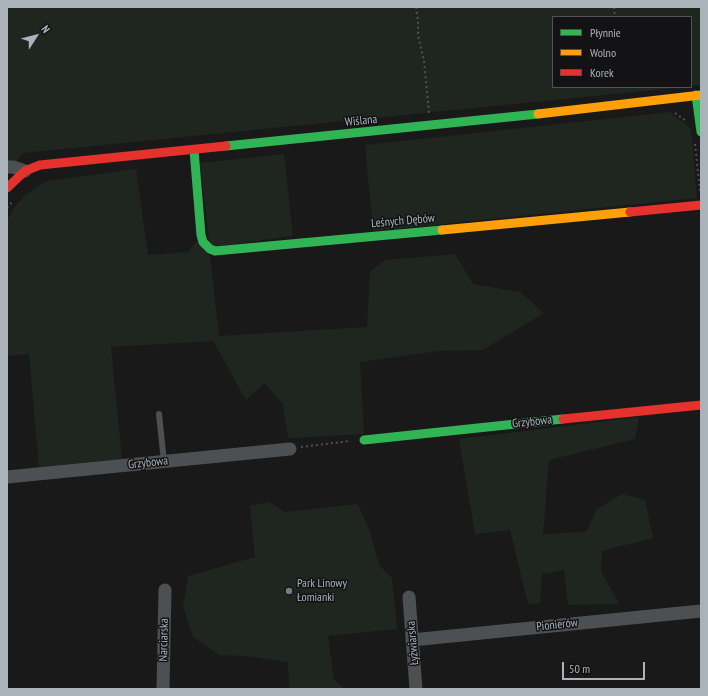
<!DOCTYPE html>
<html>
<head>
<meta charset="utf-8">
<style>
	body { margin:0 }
	#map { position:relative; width:708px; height:696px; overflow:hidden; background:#191919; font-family:"PT Sans Narrow",sans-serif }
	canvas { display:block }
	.frame { position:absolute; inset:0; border:8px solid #aab2ba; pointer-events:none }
	.legend { position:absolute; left:552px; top:16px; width:140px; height:72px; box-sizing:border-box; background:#131315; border:1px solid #4f5357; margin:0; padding:5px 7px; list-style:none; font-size:12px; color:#aab2ba }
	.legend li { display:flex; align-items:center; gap:8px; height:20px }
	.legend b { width:20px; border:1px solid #4f5357 }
	.north { position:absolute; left:16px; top:16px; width:40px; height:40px; -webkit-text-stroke:3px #131315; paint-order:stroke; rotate:54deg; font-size:11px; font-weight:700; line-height:16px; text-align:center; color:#aab2ba }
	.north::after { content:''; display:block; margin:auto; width:14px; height:18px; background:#aab2ba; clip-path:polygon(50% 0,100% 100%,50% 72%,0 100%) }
	.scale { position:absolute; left:562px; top:662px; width:83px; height:18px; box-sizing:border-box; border:2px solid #aab2ba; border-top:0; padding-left:5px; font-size:12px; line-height:14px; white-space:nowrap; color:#aab2ba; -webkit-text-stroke:3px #131315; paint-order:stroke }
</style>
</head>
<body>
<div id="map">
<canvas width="708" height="696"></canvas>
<div class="frame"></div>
<ul class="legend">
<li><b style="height:5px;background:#30b455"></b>Płynnie</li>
<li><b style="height:5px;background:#ff9f0a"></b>Wolno</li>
<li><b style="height:5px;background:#e5322d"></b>Korek</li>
</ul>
<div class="north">N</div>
<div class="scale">50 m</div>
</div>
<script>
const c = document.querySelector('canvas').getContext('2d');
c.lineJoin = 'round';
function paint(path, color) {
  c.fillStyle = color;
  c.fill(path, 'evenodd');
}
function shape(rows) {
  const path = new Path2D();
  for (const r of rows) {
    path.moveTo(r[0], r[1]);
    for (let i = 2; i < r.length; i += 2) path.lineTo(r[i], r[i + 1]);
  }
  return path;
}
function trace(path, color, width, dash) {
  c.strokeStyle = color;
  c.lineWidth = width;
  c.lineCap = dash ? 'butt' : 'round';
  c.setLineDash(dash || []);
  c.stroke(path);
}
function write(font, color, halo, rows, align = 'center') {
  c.font = font + ' "PT Sans Narrow",sans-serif';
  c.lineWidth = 3;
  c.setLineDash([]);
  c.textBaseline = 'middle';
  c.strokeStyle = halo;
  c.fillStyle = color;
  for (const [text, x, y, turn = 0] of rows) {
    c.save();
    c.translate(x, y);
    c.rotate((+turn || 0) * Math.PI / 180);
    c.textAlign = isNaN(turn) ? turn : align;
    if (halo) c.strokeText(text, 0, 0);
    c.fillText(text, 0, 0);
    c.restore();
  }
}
paint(shape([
	[7,7,701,7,701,85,691,86,691,17,553,17,553,87,684,87,23,153,7,174],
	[670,112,691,129,697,198,373,231,365,145],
	[284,154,293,236,213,247,209,242,200,163],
	[136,169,148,255,188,252,197,241,210,256,219,336,367,327,370,272,385,260,455,254,473,284,520,292,544,313,483,350,438,351,360,362,364,434,288,438,283,405,265,383,246,400,213,341,111,347,122,459,39,467,29,354,7,356,7,220,14,208,25,195,47,181],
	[639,417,635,439,549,460,543,534,586,532,597,509,622,494,645,500,653,538,602,551,601,571,619,604,568,605,564,570,542,574,540,603,528,604,510,530,475,534,459,439],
	[269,502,285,512,358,504,370,532,379,565,392,578,397,629,328,636,334,680,345,689,289,689,288,662,246,656,219,655,193,637,183,607,188,576,255,557,250,506]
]), '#1f261f');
trace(shape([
	[416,7,418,21,418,35,424,61,429,113],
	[614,7,615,17],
	[675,113,686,121],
	[695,144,700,191],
	[7,208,12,202],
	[301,447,350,441]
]), '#4f5054', 2, [2, 3]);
trace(shape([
	[159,414,164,462]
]), '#4d5052', 6);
trace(shape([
	[7,167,13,167,25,171],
	[7,477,290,449],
	[409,597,416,689],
	[412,640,701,611],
	[163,689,165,590]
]), '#4d5052', 13);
trace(shape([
	[696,95,701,132],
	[226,146,538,114],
	[194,150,201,235,203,242,210,249,215,251,442,230],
	[364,440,563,419]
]), '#30b455', 9);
trace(shape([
	[538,114,701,95],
	[442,230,630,212]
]), '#ff9f0a', 9);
trace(shape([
	[7,188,25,171,40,165,226,146],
	[630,212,701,205],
	[563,419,701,405]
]), '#e5322d', 9);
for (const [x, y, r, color] of [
	[289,591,4,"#777c82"]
]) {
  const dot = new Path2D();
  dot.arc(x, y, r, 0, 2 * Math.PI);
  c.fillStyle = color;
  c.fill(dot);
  trace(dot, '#131315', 1.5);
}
write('12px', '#aab2ba', '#131315', [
	["Wiślana",361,121,-6],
	["Leśnych Dębów",403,221,-5],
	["Grzybowa",532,422,-6],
	["Grzybowa",148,463,-6],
	["Pionierów",557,625,-6],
	["Narciarska",164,640,-89],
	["Łyżwiarska",413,643,-95]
]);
write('12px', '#aab2ba', '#131315', [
	["Park Linowy",297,584],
	["Łomianki",297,598]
], 'left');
</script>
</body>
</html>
